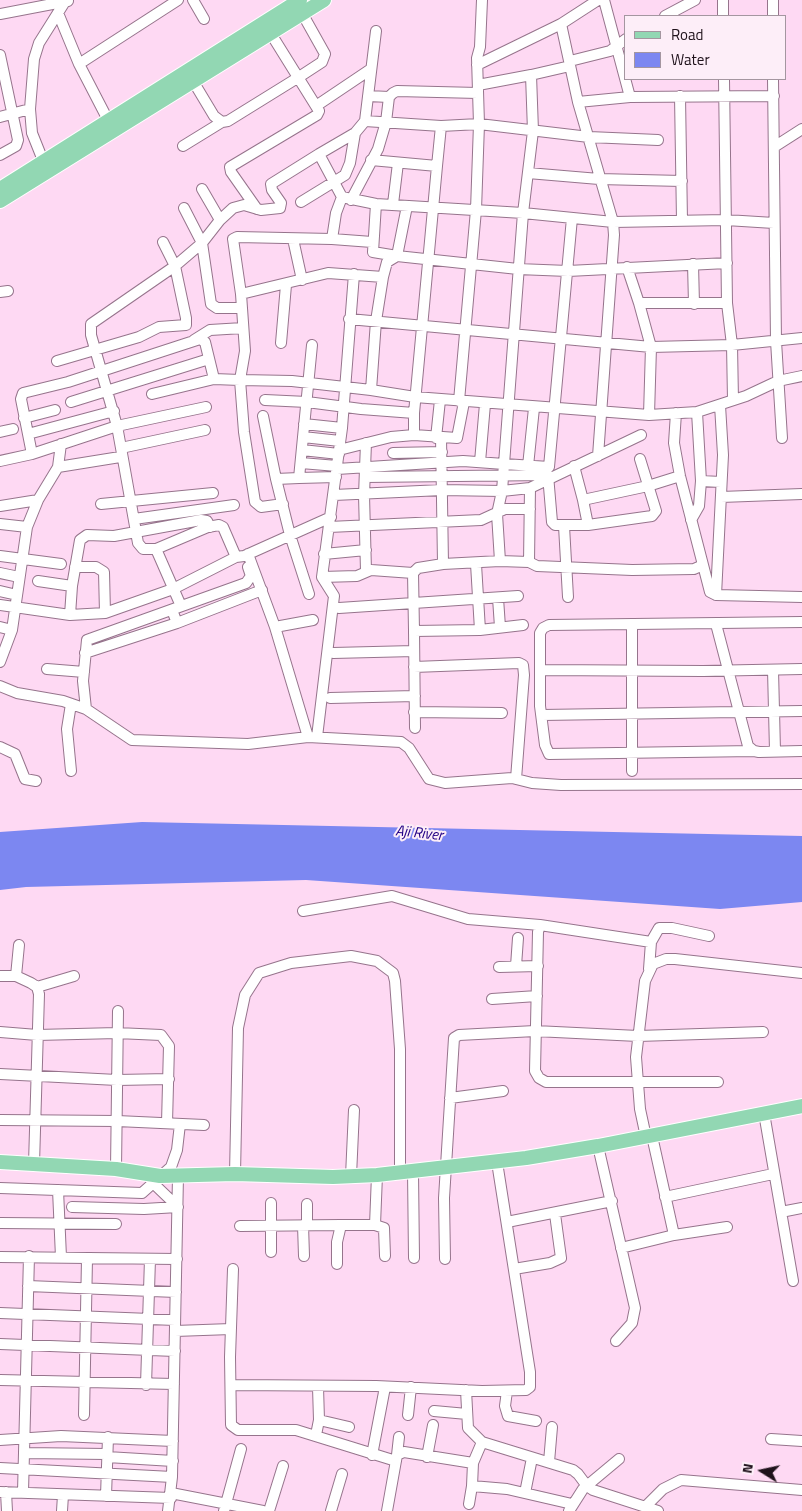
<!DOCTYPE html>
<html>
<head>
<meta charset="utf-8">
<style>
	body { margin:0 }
	#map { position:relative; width:802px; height:1511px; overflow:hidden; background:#fed9f3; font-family:"Titillium Web",sans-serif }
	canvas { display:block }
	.legend { position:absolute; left:624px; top:15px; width:162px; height:65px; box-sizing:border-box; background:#fdeef8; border:1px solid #a496a0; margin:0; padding:6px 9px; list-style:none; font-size:15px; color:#1f121b }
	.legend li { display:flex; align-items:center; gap:10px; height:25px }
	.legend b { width:25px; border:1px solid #a496a0 }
	.north { position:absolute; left:737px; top:1446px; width:50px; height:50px; -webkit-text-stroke:4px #fdeef8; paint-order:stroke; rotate:280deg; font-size:14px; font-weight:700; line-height:20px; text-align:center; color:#1f121b }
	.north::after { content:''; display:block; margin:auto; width:18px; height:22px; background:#1f121b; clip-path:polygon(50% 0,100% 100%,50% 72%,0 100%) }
</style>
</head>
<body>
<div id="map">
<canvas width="802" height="1511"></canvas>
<ul class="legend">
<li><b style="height:6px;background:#92d7b3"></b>Road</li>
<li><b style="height:14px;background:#7c87f1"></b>Water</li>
</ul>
<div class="north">N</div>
</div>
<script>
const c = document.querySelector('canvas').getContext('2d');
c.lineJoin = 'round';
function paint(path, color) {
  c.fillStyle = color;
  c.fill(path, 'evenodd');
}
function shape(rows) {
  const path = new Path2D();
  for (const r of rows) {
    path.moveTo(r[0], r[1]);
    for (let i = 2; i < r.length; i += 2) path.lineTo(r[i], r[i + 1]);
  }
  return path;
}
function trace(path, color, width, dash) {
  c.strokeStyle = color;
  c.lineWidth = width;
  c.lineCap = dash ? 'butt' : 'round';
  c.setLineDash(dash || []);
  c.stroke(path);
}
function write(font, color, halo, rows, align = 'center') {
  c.font = font + ' "Titillium Web",sans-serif';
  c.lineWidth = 4;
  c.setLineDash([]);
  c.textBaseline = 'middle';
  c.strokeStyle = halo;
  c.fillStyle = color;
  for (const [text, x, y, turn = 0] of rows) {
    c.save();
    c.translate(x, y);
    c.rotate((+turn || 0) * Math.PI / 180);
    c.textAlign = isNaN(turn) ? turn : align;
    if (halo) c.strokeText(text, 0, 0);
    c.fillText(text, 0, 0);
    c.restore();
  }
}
paint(shape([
	[142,822,802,836,802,902,720,909,306,880,26,887,0,890,0,832]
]), '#7c87f1');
const minor = shape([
	[193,0,204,19],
	[604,0,630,97],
	[723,0,723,16],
	[773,0,773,16],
	[58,13,79,64,108,120],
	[0,14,68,1],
	[665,16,695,0],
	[561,24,578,102,613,222,614,235,598,456],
	[376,31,365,121,441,126,479,124,589,137,658,140],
	[0,55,18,140,16,146,0,155],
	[570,61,610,51,626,39],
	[79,64,178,0],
	[477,65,561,24,598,0],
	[531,75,570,66],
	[724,79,727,303,732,345,733,400],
	[773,79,776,341,782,438],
	[193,81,214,116,222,122,228,121,299,77,322,62,325,54,302,13],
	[368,96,389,97],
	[680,96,682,221],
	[578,102,630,97,774,96],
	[316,106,371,69],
	[0,117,30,109],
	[183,146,222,122],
	[774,147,802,129],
	[319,154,355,133],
	[437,166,441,126],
	[46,168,32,133,30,109,34,59,39,43,66,0],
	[528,173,599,179,682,181],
	[202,189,220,220],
	[351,200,378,149,386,122,389,97,393,93,397,91,478,93],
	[301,202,345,175,350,163,355,133,365,121],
	[376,204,373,252,397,256,407,206],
	[393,204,398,163],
	[184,208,202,243,211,304,217,308,241,308],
	[257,209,231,172,230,167,317,115,319,111,268,29],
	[293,239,302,280],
	[332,239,372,242],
	[693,264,694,304],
	[627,267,639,303,727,303],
	[0,292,8,291],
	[241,294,328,273,383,277],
	[639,303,651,347,649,415],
	[349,319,651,347,732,345,802,338],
	[194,340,210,330,243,328],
	[281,343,286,285],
	[312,345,299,478,336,477],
	[57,361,139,337,159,327,186,325,186,318,175,266,163,242],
	[371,390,376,321,383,277,387,262,397,256,518,269,568,271,727,263],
	[152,394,214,379,240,380,245,351,241,294,233,239,237,237,332,239,336,213,342,197],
	[265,400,307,402,361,409,414,413,437,166,371,160],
	[459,401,476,210,479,124,477,58,480,47,482,0],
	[71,402,209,359],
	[206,407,117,426,91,335,91,324,175,266,202,243,220,220,233,208,244,205,261,210,280,208,281,203,272,190,271,184,319,154,342,197,376,204,523,213,613,222,726,220,774,223],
	[676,413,674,443,680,476,710,592,716,595,802,597],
	[263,416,276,479,299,478],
	[24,418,55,410],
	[304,424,342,428],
	[0,432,13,429],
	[28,434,114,411],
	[414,435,414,413],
	[303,437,340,441],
	[441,437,443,564,500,561,529,562,530,488],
	[436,438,440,400],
	[366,443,364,495,366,571],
	[121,448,205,430],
	[302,450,339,454],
	[339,450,391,437,414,435,457,438,464,402],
	[393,453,442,452],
	[32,454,21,399,23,393,68,382,200,339,205,342,214,379],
	[0,461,32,454,117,426,123,459],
	[480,462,485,404],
	[301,463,337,466],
	[528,466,534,408],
	[574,466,583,500],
	[58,467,61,444],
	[337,469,463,461,504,464,523,213,533,131,531,75,478,85],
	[548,475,552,522,555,525,588,525,652,516,656,511,640,459],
	[365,477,548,475],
	[276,479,290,535,309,594],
	[701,481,721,482],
	[334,495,442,490,502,491,530,488,641,435],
	[721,497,802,494],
	[101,504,213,493],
	[283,504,261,507,255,502,244,432,240,380,292,381,371,390,415,397,649,415,697,412,746,396,778,381,802,376],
	[0,506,38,500],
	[134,519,234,505],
	[691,520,699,506,701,481,697,412],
	[0,524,27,527],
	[588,525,583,500,648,486,680,476],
	[564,526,568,597],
	[329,527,481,520,505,509,530,509],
	[156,549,208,527,219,525,223,527,236,557],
	[248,554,275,627,308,737,401,742,409,748,429,779,445,783,512,778,532,783,561,785,802,784],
	[324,554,366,550],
	[0,556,61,564],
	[500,561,497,514,502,491,504,464,549,467,572,218],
	[529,562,537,566,632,570,694,569,703,565],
	[476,564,480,630,523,625],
	[75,567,96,567,104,572,105,613],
	[0,573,19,577],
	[322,577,357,576,371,570,413,573],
	[38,581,72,586,70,615],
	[72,586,80,540,87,535,114,536,201,520,207,521,210,527],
	[0,591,17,595],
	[716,595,723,455,720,405],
	[498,598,500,627],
	[0,605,70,615,105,613,173,589,236,557,244,556,331,517],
	[339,608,518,596],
	[172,610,177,623,262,590],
	[716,624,748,746,754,751,759,752,802,751],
	[632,625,632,771],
	[0,627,12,630],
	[275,627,313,620],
	[414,631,413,573,418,568,443,564],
	[85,653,177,623],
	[333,653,414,651],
	[0,662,12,630,27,527,38,500,58,467,120,457,123,459,138,543,143,549,156,549,181,606],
	[414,667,519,663,523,665,524,675,516,779],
	[47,669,84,672],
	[541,670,703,671,802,669],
	[773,670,775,751],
	[0,686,17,693,63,701,86,709,132,740,248,744,308,737],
	[330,698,415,696],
	[86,709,83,681,87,640,246,583,251,576,248,567],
	[414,712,502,713],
	[542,715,802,711],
	[415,728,414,631,480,630],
	[317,737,334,596,322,577,342,428,354,274],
	[0,747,15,754,25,779,36,781],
	[754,751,549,754,545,745,540,706,540,633,543,628,549,625,802,622],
	[71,771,67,729,71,704],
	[303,911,392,896,468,919,540,925],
	[651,942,540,925,538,932,535,1071,539,1078,546,1082,718,1082],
	[516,966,518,938],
	[499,967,538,966],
	[649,969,651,942,659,928,672,928,709,936],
	[0,976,16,976,31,983,37,987,39,994,34,1164],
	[16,976,19,945],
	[37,987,74,976],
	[492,999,537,996],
	[0,1032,37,1035,117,1033,161,1035,169,1046,167,1123],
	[0,1074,117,1080,169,1079],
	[450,1098,503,1091],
	[764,1113,793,1281],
	[0,1120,117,1121,204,1125],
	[652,1136,674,1235],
	[646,1137,640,1109,636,1057,645,981,653,964,666,959,675,959,802,973],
	[598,1146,635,1308,632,1323,616,1341],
	[116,1169,118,1011],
	[413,1172,414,1258],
	[235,1174,238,1028,245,995,259,973,291,963,351,956,377,961,393,973,395,981,400,1049,400,1174],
	[351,1176,354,1110],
	[154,1184,178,1207],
	[0,1188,142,1193,171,1167,177,1150,180,1124],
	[58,1190,61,1257],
	[665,1197,773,1174],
	[271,1203,271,1252],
	[72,1207,144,1209,178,1207],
	[781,1212,802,1208],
	[507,1222,612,1201],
	[0,1223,116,1224],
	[303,1225,304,1256],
	[307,1225,307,1204],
	[375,1225,384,1228,385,1256],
	[240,1226,341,1225],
	[621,1248,674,1235,727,1227],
	[0,1257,177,1259],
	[445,1259,444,1198,454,1038,459,1035,535,1031,638,1036,763,1032],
	[337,1264,337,1242,341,1225,375,1225,377,1175],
	[233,1269,230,1357,231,1425,238,1430,296,1430,396,1461],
	[514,1269,550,1263,561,1258,555,1214],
	[28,1286,176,1292],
	[0,1313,175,1320],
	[175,1331,231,1329],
	[0,1344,175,1351],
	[0,1380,174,1384],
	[146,1385,150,1259],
	[231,1385,376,1386,482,1391,526,1390,530,1387,530,1372,497,1162],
	[466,1390,468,1428,482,1442,573,1470,578,1474,587,1486,593,1490,658,1511],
	[507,1391,505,1406,508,1416,536,1421],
	[434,1411,467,1414],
	[84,1415,87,1259],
	[408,1415,411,1387],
	[319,1420,349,1427],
	[316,1435,319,1420,318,1387],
	[771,1439,802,1441],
	[0,1440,61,1436,173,1441],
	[24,1453,107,1454],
	[372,1455,385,1387],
	[397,1455,399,1437],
	[107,1457,173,1461],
	[427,1457,433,1425],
	[549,1462,552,1427],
	[473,1463,472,1486,507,1489,572,1504],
	[0,1468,172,1477],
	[0,1492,171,1498],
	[6,1492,7,1511],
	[23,1492,29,1256],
	[171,1493,263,1511],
	[525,1493,532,1458],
	[106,1496,108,1437],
	[469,1504,472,1486],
	[646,1506,663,1489,681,1480,802,1490],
	[62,1511,63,1495],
	[168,1511,172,1477,178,1176],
	[224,1511,241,1449],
	[269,1511,283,1466],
	[331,1511,342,1474],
	[387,1511,397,1455,404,1452,473,1463,482,1442],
	[569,1511,583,1489,619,1459]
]);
const major = shape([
	[0,189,300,0],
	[0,201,324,0],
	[0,1162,116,1169,160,1176,235,1174,333,1177,377,1175,526,1158,598,1146,802,1106]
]);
trace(minor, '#96748c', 12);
trace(major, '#fff', 16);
trace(minor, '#fff', 10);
trace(major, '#92d7b3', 14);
write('italic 15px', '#220085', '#fdeef8', [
	["Aji River",419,834,6]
]);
</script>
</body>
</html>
